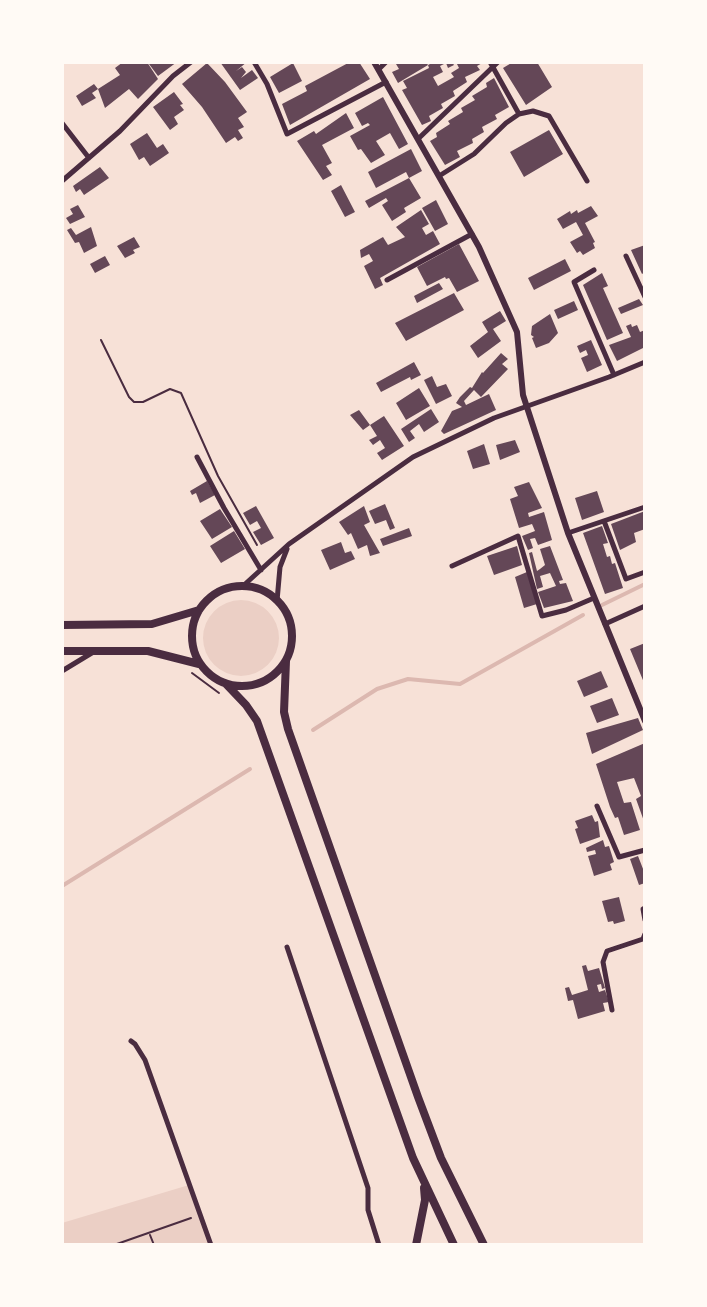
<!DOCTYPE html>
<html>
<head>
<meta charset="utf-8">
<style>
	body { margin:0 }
	#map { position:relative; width:707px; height:1307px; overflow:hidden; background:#f7e1d7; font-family:"Asap Condensed",sans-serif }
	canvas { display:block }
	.frame { position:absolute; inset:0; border:64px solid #fffaf5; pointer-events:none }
</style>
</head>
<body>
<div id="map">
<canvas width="707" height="1307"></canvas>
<div class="frame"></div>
</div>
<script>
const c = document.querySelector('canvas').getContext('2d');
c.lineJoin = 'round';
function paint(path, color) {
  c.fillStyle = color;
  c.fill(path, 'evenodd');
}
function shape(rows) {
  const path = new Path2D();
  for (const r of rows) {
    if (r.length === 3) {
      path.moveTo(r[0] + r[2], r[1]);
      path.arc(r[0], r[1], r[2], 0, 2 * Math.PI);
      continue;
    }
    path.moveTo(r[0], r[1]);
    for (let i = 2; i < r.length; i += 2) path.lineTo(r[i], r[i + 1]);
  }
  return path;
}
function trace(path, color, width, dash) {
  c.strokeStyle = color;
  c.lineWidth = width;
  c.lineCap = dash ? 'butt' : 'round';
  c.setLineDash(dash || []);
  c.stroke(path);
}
paint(shape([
	[241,638,38],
	[189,1185,211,1245,62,1245,62,1223]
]), '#ebcfc5');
trace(shape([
	[602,605,645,584],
	[313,730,377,689,408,679,460,684,583,615],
	[62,886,250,769]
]), '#dcb8b0', 4);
paint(shape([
	[123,62,147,62,158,79,138,99,129,89,105,108,98,89,120,75,115,68],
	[151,62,177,62,158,76,149,64],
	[220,62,247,62,236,71,242,67,246,72,241,78,252,70,258,78,240,90],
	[350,62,359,62,370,79,290,125,282,104,307,91,305,86],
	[400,62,426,62,428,65,398,83,392,72,399,69,396,64],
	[434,62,452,62,454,65,448,68,446,63,440,66,443,72,433,77,438,86,454,77,451,73,459,68,456,62,484,62,477,66,480,70,465,77,467,82,453,91,455,96,441,104,443,108,429,116,431,121,422,125,402,90,407,88,403,81,429,68,428,65],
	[513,62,537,62,552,87,526,105,503,68],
	[207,63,225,82,247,112,238,118,244,127,238,130,243,138,238,141,235,137,226,143,202,107,182,84],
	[293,63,302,81,279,93,270,77],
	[494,78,509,107,495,115,497,119,482,127,484,132,472,139,473,143,457,151,460,157,445,165,430,141,437,137,436,133,450,124,448,121,463,112,461,108,475,100,472,96,487,87,486,83],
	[94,84,98,89,92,93,96,98,82,106,76,96],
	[174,92,183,104,180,105,184,110,174,117,178,124,170,130,153,107],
	[383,97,408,144,399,149,390,133,376,141,385,155,371,163,361,149,358,150,350,136,370,125,368,123,362,126,355,113],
	[346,113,354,128,322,145,332,163,326,166,332,175,323,180,297,141,314,131,316,134],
	[549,130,563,154,524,177,510,152],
	[147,133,157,148,163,144,169,153,150,166,144,157,139,160,130,144],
	[411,149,422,171,409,178,406,172,376,188,368,172],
	[100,167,109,178,84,195,80,189,76,192,73,186],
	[409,178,421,198,404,208,406,212,392,221,382,205,388,201,386,198,369,208,365,201],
	[341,185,355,212,345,217,331,191],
	[436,200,448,224,435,231,422,208],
	[78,205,85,217,70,224,66,218,73,214,70,209],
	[591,206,598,216,585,223,595,242,593,243,595,248,583,255,580,251,577,253,570,242,583,235,576,222,563,229,557,219,570,211,571,214,577,210,578,213],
	[421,210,429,224,422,228,426,235,433,231,440,244,380,278,383,285,375,289,364,266,373,261,369,254,361,258,360,250,383,237,388,245,405,237,396,227],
	[91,227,97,246,84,253,79,242,75,243,67,230,71,228,76,235],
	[134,237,140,247,133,250,135,253,125,258,117,246],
	[459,244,479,281,457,292,449,278,446,279,445,277,427,286,417,267],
	[645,245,645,272,642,274,631,250],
	[105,256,110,265,95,273,90,264],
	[565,259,571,271,534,290,528,278],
	[602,273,608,286,603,288,623,333,607,340,583,285],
	[439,283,443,289,417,303,414,296],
	[454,293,464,310,406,341,395,323],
	[639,299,643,305,621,314,618,308],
	[574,301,578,310,558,319,554,310],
	[500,311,506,321,493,329,501,341,478,358,470,346,488,332,482,322],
	[550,314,558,333,549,343,536,348,532,338,534,337,531,335,532,326],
	[631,324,632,327,637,325,640,332,645,330,645,347,617,361,609,345,631,337,626,326],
	[591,340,602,365,587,372,581,358,588,355,586,350,580,353,577,346],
	[501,353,508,359,502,364,508,369,481,397,474,390,464,401,466,405,489,394,496,410,444,434,441,431,452,411,462,407,456,403,460,397,470,387,472,388,482,372,483,373],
	[414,362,421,375,411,380,410,377,381,392,376,383],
	[432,376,437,387,446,384,452,396,436,404,424,380],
	[419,388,430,406,406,420,396,403],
	[431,409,439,422,424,432,419,424,410,431,415,438,409,442,401,429],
	[359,410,370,425,363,430,350,415],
	[384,416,404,446,382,460,377,453,385,448,380,440,373,445,369,440,377,436,370,425],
	[515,440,520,452,500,460,496,445],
	[484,444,490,464,473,469,467,451],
	[207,481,215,495,200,503,196,493,192,495,190,491],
	[529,482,542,508,528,513,529,517,544,512,552,540,538,545,535,538,530,539,533,548,528,550,522,536,535,531,532,524,519,528,510,499,518,496,514,487],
	[597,491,604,512,582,520,575,498],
	[385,504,395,528,390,530,386,520,375,524,369,511],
	[256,506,274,538,261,545,253,532,261,528,257,521,250,525,243,513],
	[364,506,370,522,364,525,380,553,370,556,367,545,358,549,351,533,348,535,339,522],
	[220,509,232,527,212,539,200,521],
	[645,511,645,529,634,533,636,542,620,550,611,524],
	[602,526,608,543,603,544,607,557,610,556,612,564,615,563,623,588,605,594,583,533],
	[409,528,412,536,383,546,380,539],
	[234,531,245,549,221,563,210,546],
	[341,542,345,553,351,551,355,559,330,570,321,550],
	[517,546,522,565,494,575,487,556],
	[550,546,563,580,559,581,560,584,566,583,573,601,544,608,538,592,556,586,550,573,540,576,543,587,537,589,529,553,532,552,537,571,540,569,545,565,540,549],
	[527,572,537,604,524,608,515,577],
	[645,643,645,685,630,649],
	[601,671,608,687,584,697,577,681],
	[612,698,619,715,597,723,590,706],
	[638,718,643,730,592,754,586,733],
	[645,743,645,824,636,799,641,796,634,778,617,782,624,803,631,802,640,830,624,835,618,817,615,818,610,807,596,764],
	[592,815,595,822,598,821,600,837,580,844,575,829,578,828,575,821],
	[603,840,605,847,609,846,614,862,610,864,612,870,594,876,588,856,596,854,595,850,587,852,586,848],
	[638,856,645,874,645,883,639,885,630,859],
	[619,897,625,921,614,924,613,921,608,922,602,901],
	[586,965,588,971,599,968,605,988,602,989,601,984,597,985,599,992,605,990,609,1002,603,1003,605,1011,578,1019,573,1000,568,1001,565,988,569,987,572,995,588,990,582,966]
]), '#644757');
trace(shape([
	[101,340,129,397,134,402,143,402,170,389,181,393,218,476,257,545],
	[192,673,219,693],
	[150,1235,154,1245],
	[114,1245,191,1218]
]), '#4a2c40', 2);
trace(shape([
	[254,62,267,84,287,134,386,82],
	[490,62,519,114],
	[379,69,386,62],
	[62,123,89,158],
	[418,139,498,62],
	[439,176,474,154,506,123,519,114,533,111,549,116,587,181],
	[62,181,120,131,173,76,191,62],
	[626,256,645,297],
	[594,270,574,282,614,375],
	[387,280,472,234],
	[197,457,224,508,261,570],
	[604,521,626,579,645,572],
	[568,533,645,507],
	[452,566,518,536,542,616,566,610,594,598],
	[243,586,289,544,413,457,494,418,609,377,645,362],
	[277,601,280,567,287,549],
	[605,624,645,606],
	[62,671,95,651],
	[597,806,619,857,645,850],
	[645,908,643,909,645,920],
	[287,947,368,1188,368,1210,379,1245],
	[612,1010,603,962,607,951,643,939,645,934],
	[131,1041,135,1044,145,1060,211,1245]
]), '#4a2c40', 5);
trace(shape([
	[374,62,479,247,517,332,523,395,568,533,645,721]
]), '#4a2c40', 6);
trace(shape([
	[242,636,50],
	[62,625,152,624,199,610],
	[62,651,148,651,199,664],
	[286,661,284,712,288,729,418,1097,441,1158,484,1245],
	[226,684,246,705,257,721,413,1158,454,1245],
	[416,1245,425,1200,424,1188]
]), '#4a2c40', 8);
</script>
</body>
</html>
